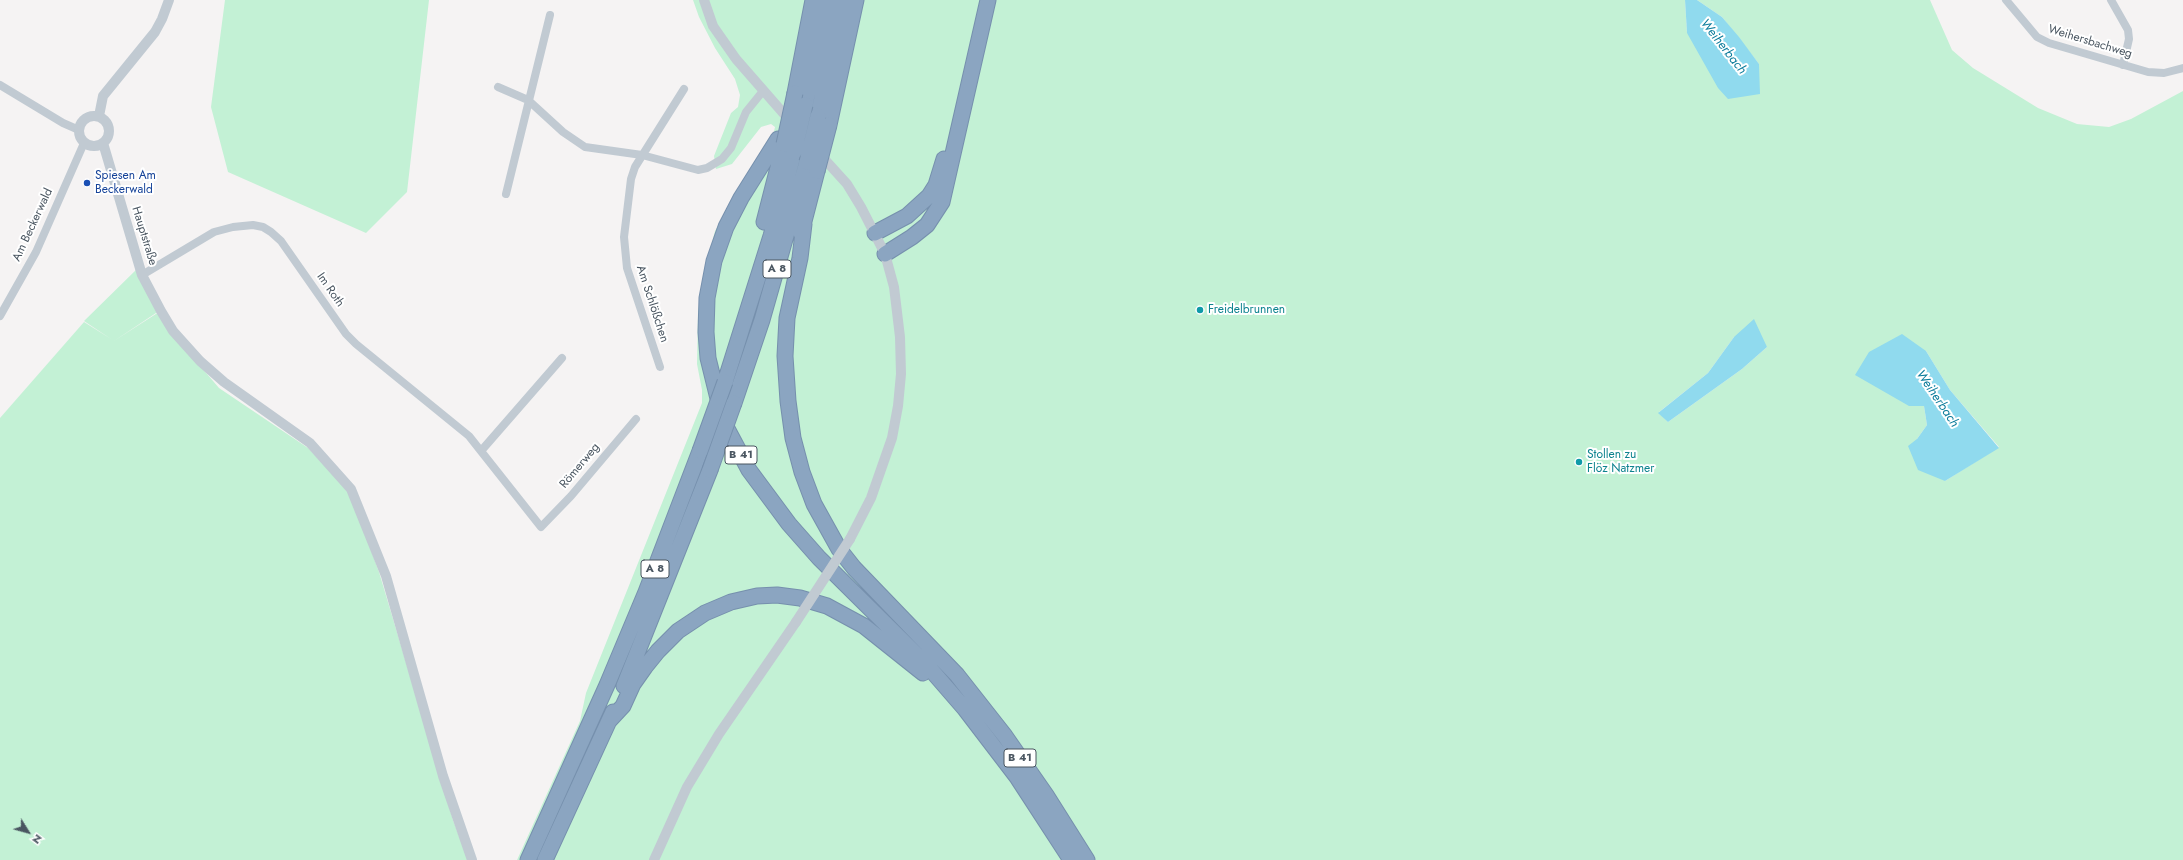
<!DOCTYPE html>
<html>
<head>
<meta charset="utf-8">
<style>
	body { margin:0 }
	#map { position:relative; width:2183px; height:860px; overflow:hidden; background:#f5f3f3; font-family:Jost,sans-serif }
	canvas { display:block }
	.north { position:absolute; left:8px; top:812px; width:40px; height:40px; -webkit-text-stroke:3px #fff; paint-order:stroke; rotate:127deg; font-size:11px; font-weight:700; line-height:16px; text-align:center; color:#4a5661 }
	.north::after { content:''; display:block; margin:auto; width:14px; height:18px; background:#4a5661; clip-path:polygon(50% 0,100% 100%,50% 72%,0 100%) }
</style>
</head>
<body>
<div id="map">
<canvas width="2183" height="860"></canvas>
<div class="north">N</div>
</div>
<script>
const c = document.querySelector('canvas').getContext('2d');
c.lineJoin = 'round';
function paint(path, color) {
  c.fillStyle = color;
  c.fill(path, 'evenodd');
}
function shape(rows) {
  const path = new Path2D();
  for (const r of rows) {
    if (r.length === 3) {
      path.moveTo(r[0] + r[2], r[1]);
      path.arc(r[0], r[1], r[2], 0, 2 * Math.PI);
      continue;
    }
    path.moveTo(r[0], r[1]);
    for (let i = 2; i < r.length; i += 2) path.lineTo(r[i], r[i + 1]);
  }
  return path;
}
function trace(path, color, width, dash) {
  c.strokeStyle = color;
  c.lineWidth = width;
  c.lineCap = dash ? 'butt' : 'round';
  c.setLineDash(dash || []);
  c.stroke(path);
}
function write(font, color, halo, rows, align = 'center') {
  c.font = font + ' Jost,sans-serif';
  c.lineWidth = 4;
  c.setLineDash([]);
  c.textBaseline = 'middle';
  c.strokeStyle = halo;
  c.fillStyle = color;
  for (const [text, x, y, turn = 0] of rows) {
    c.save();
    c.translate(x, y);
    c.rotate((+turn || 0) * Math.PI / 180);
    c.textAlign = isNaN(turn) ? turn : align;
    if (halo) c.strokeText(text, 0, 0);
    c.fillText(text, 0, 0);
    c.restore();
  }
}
paint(shape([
	[225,0,429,0,407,192,366,233,228,172,211,107],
	[693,0,1685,0,1687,33,1759,64,1722,17,1697,0,1930,0,1952,50,1973,68,2038,108,2077,124,2109,127,2131,119,2183,91,2183,860,517,860,580,721,586,693,702,403,702,390,697,364,698,312,704,274,715,231,735,195,773,136,775,127,771,124,761,127,732,164,716,169,714,156,731,113,738,107,740,95,735,79,715,48,699,17],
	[1734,337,1767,347,1742,369,1668,422,1659,412,1708,373],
	[1926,351,1950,390,1999,447,1945,481,1917,439,1927,425,1924,406],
	[138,268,159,311,114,341,159,312,172,333,219,388,308,448,349,491,379,572,453,820,468,860,0,860,0,418,84,322,111,339,84,321]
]), '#c3f1d5');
paint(shape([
	[1685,0,1697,0,1722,17,1739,37,1759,64,1760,94,1728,99,1718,88,1687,33],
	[1754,319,1767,347,1742,369,1668,422,1658,413,1708,373,1734,337],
	[1902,334,1926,351,1950,390,1999,448,1945,481,1918,470,1908,446,1917,439,1927,425,1924,406,1909,406,1855,375,1869,352]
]), '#90daee');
const motorway = shape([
	[795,93,813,0],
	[805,105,828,0],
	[818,116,843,0],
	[829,125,856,0],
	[778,139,741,198,726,227,714,261,707,298,706,332,708,358,724,423,749,470,789,524,819,558,926,664,965,709,1017,777,1071,860],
	[764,222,784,144],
	[804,224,800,258,787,318,785,356,788,401,793,438,802,472,814,504,839,549,854,568,957,675,1005,736,1046,795,1087,860],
	[801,233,817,171],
	[875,233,907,216,929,196,936,185,944,159],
	[885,254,912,237,927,225,942,202,988,0],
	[725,382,771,236,794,152],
	[734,403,762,320,807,162],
	[624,686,710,470],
	[609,721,623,706,633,684,645,667,658,651,678,631,705,613,731,602,757,596,777,595,800,598,827,606,864,626,923,673],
	[528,860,607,685,646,592,700,451],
	[545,860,613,712]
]);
trace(motorway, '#7690ad', 17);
trace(shape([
	[2006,0,2037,37,2049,43,2148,72,2164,73,2183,68],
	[2111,0,2128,30,2129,39,2123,65],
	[0,85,63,123,79,130],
	[498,87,528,100,563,132,585,147,642,155,698,170,707,168,722,159,731,148,746,112,763,91],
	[506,194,550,15],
	[142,275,214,232,233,227,253,225,263,227,271,232,281,241,346,334,356,344,469,436,541,527,571,496,636,419],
	[0,316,36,252,84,143],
	[660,367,627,268,624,237,631,179,635,167,684,89],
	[481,451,562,358]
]), '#c1cad2', 8);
trace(shape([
	[704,0,713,26,736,59,791,122],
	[94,131,15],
	[99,116,103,96,155,32,162,19,169,0],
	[103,143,142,275,161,311,173,331,200,361,224,382,310,443,351,489,386,576,443,776,472,860],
	[818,152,847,184,861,207,885,254,894,287,900,337,901,374,898,406,892,438,871,498,850,539],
	[654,860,687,787,719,734,796,622]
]), '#c1cad2', 10);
trace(motorway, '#8ba5c1', 15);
const motorwayBridge = shape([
	[784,144,795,93],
	[794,152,805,105],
	[807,162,818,116],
	[817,171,829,125],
	[700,451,725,382],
	[710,470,734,403]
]);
trace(motorwayBridge, '#7690ad', 17, []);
trace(shape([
	[796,622,850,539]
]), '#c1cad2', 10);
trace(motorwayBridge, '#8ba5c1', 15);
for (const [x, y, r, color] of [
	[87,183,4,"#1a4fb4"],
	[1200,310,4,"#0f9aa8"],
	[1579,462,4,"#0f9aa8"]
]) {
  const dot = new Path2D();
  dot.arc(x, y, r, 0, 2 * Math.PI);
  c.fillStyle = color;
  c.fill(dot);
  trace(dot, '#fff', 1.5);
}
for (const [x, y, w] of [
	[777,269,28],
	[741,455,32],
	[655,569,28],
	[1020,758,32]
]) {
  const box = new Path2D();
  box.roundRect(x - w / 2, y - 9, w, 18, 3);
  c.fillStyle = '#fff';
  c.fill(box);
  trace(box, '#4a5661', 1);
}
write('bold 11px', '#4a5661', null, [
	["A 8",777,269],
	["B 41",741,455],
	["A 8",655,569],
	["B 41",1020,758]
]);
write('12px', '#4a5661', '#fff', [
	["Weihersbachweg",2090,42,17],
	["Am Beckerwald",33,225,-65],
	["Hauptstraße",144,236,73],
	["Im Roth",330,290,55],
	["Am Schlößchen",652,304,72],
	["Römerweg",580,466,-50]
]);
write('12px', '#164399', '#fff', [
	["Spiesen Am",95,176],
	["Beckerwald",95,190]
], 'left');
write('12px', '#0d838f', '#fff', [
	["Freidelbrunnen",1208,310],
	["Stollen zu",1587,455],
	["Flöz Natzmer",1587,469]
], 'left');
write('italic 13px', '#0c7c9b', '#fff', [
	["Weiherbach",1723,47,52],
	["Weiherbach",1937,399,56]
]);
</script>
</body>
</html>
